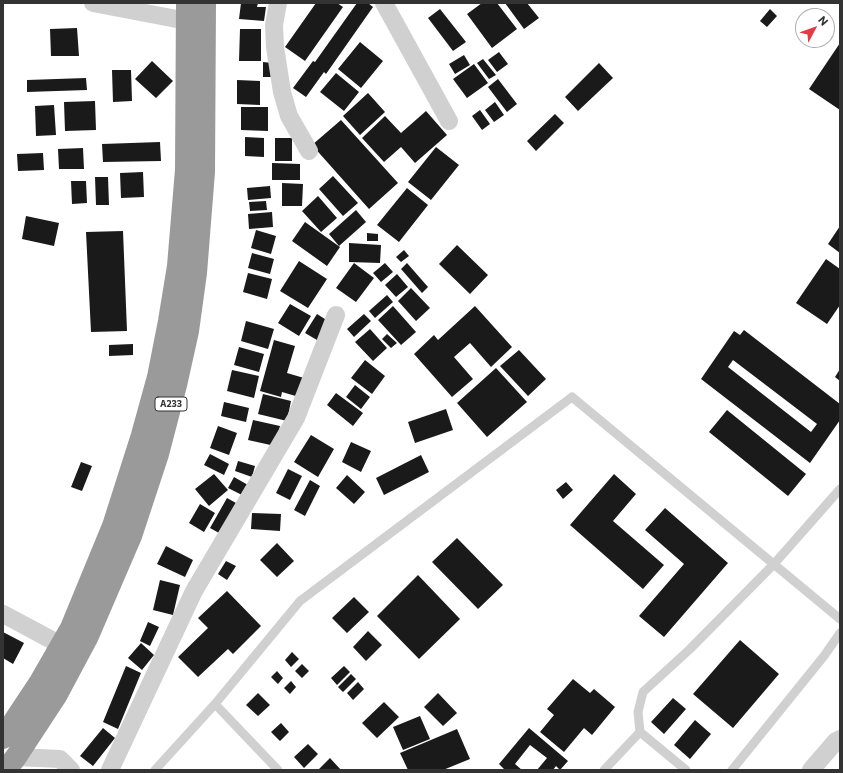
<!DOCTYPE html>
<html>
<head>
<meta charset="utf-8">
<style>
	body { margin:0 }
	#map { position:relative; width:843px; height:773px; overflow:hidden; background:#fff; font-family:Commissioner,sans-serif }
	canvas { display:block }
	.frame { position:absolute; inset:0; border:4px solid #333; pointer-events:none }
	.north { position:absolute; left:795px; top:8px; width:40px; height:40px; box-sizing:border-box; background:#fff; border:1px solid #adadad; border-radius:50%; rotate:49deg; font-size:11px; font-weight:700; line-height:16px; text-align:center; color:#333 }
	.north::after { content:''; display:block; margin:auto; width:14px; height:18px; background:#e63946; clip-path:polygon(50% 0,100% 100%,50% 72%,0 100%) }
</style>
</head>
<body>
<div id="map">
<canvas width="843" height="773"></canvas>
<div class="frame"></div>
<div class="north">N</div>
</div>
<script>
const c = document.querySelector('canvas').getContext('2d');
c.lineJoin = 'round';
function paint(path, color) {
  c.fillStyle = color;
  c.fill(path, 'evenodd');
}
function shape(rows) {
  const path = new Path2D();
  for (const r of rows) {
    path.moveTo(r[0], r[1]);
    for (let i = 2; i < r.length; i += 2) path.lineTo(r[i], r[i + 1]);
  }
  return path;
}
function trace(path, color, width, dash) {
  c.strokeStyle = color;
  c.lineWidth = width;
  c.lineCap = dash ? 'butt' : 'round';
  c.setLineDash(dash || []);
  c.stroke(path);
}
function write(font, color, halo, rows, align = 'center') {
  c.font = font + ' Commissioner,sans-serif';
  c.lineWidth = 4;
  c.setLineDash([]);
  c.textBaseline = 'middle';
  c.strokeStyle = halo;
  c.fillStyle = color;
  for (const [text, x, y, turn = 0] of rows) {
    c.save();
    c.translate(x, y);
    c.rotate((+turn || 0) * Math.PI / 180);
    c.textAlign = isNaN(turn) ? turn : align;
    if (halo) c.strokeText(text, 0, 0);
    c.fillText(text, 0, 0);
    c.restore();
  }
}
paint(shape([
	[241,3,258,3,257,7,266,7,264,21,239,19],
	[316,3,337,3,343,7,305,61,285,47],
	[357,3,368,3,373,7,326,74,324,72,306,97,293,88,313,61,315,62],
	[482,3,497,3,517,29,492,48,467,14],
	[505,3,527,3,539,18,524,29],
	[440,9,466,42,453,51,428,18],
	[770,9,777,16,767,27,760,21],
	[77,28,79,56,51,56,50,29],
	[240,29,261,29,261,61,239,61],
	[360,42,383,61,361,88,338,69],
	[840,43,840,110,809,89],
	[499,52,508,64,497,72,488,60],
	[464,55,470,65,455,74,449,64],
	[483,59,496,75,489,79,477,63],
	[152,61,173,81,156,98,135,79],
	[263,62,272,63,272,77,263,77],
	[599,63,613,78,578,111,565,97],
	[474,64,488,83,467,98,453,79],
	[112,70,131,70,132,101,113,102],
	[336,73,359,92,344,111,320,92],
	[86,78,87,90,27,92,27,80],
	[498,79,517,104,507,112,488,87],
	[237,80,260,81,260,105,237,104],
	[368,93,385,112,360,135,343,116],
	[95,101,96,130,65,131,64,102],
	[495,102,504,115,494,122,485,110],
	[54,105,56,135,36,136,35,106],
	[241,107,268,107,268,131,241,130],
	[480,110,490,124,482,130,472,116],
	[426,111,447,135,415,163,401,147,384,162,362,138,385,116,401,133],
	[555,114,564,123,536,151,527,141],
	[341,120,398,183,369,209,312,145],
	[245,137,264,138,264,157,245,156],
	[275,138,292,138,292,161,275,161],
	[160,142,161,161,103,162,102,144],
	[436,147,459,165,431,200,408,182],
	[83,148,84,169,59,169,58,149],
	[43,153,44,170,18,171,17,154],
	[272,163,300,164,300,180,272,180],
	[143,172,144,197,121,198,120,173],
	[333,176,358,203,343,216,319,189],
	[95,177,108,177,109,205,96,205],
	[71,181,86,181,87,203,72,204],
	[282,183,303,184,302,206,282,206],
	[270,186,271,198,248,200,247,188],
	[407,188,428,205,399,242,377,225],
	[318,196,337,218,321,232,302,211],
	[266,201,267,210,250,211,249,202],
	[356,210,366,222,339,246,329,234],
	[272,212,273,227,249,229,248,214],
	[26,216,59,223,54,246,22,239],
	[305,222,340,247,327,266,292,241],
	[840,226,840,253,828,244],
	[256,230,276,236,271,254,251,248],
	[123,231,127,331,91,332,86,232],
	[367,233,378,234,378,241,367,241],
	[349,243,381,245,380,263,349,262],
	[457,245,488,275,470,294,439,264],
	[404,250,409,256,401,262,396,257],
	[252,253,274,259,270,274,248,268],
	[826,259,840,269,840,305,827,324,796,303],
	[299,261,327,279,308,308,280,291],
	[354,263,374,278,356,302,336,288],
	[385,263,393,272,381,282,373,273],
	[407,263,428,287,422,293,401,269],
	[248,273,272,279,267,299,243,292],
	[397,274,408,287,396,297,385,285],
	[411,288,430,308,416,321,398,301],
	[387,295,393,302,375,318,369,311],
	[290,304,311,316,299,336,278,323],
	[393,306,416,332,401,345,378,320],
	[475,306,512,347,491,367,470,343,454,357,473,379,452,397,414,354,434,335,438,340],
	[317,314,328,321,317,340,305,333],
	[364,314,371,321,354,337,347,329],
	[246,321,274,329,268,349,241,341],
	[370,329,387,348,373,361,355,342],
	[744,330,840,404,840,420,810,463,701,379,734,331,740,335],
	[733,360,817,424,811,432,728,367],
	[387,334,397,343,391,348,382,339],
	[274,340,295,346,287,373,304,378,299,397,282,392,281,397,260,391],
	[133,344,133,355,109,356,109,345],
	[239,347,264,354,259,372,234,365],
	[519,350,546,379,528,396,500,366],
	[365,360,385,376,372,394,351,378],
	[496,368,527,402,487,437,457,403],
	[840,369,840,381,835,377],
	[232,370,259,376,254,398,227,391],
	[355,385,370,397,361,409,346,397],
	[336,393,363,413,353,426,327,405],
	[263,394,291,401,287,421,258,414],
	[224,402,249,408,246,422,221,416],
	[446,409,453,430,415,443,408,422],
	[727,410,806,474,788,496,709,432],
	[253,420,280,426,275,446,248,440],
	[218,426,237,433,229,455,210,448],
	[311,435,334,449,318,477,294,462],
	[351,442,371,451,361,472,342,462],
	[210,454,229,464,224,475,204,465],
	[421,455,429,472,384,495,376,478],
	[238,461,255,466,252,477,235,471],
	[81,462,92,466,82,491,71,487],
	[288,469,302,476,290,500,276,493],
	[214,474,228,490,209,506,195,489],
	[614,474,636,494,613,521,664,565,643,589,570,525],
	[347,475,365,492,354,504,336,488],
	[234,477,248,485,242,495,228,488],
	[310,480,320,486,305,516,294,510],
	[566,482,573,490,563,499,556,490],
	[227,498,236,503,219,533,210,528],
	[200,504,215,513,204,532,189,523],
	[665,508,728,563,664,637,639,616,684,564,645,530],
	[252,513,281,514,280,531,251,529],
	[457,538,503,585,478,609,432,562],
	[277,543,294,561,277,577,260,560],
	[166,546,193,560,185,577,157,564],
	[226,561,236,566,227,580,218,574],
	[418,575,460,619,419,659,377,616],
	[160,580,180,585,173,615,153,610],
	[227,591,261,626,233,654,228,649,198,677,178,657,208,628,198,618],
	[354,597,369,612,347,633,332,618],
	[148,622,159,627,150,646,140,641],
	[368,631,382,645,366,661,353,647],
	[3,632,24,643,13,664,3,658],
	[740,640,779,674,733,728,693,694],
	[141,643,154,655,142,670,128,658],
	[292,652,299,659,291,667,285,660],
	[302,664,309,671,302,678,295,671],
	[126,666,141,673,118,729,103,722],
	[344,666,350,672,337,685,331,678],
	[277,671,283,678,278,684,271,677],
	[351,674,356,679,343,692,338,687],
	[573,679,590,693,594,689,615,707,592,735,584,728,564,752,540,732,554,715,547,709],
	[291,681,296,687,290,694,284,688],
	[358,682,364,689,353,700,347,693],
	[258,693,270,705,258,716,246,705],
	[438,693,457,713,443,726,424,707],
	[673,698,686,709,664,734,651,722],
	[384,702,399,717,377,738,362,723],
	[420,716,430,739,403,750,393,727],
	[695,720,711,734,690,759,674,745],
	[281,723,289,732,280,741,271,732],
	[103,728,115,738,93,766,80,756],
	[529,728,568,761,560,770,556,766,553,770,537,770,547,758,530,745,515,764,522,770,505,770,499,764],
	[457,729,470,759,443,770,408,770,400,753],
	[308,744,318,754,304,768,294,757],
	[330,758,341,770,318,770]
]), '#1a1a1a');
trace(shape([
	[215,704,278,770],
	[155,770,215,704,300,601,572,397,840,619],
	[604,770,640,732],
	[686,770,640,732,638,712,643,692,690,649,774,564,840,489],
	[732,770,824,656,840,633]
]), '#d0d0d0', 9);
trace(shape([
	[93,3,187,21],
	[278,3,274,25,275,47,282,92,289,116,309,151],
	[384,3,449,121],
	[3,614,61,645],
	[16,757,60,759,71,770],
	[110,770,194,591,296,418,336,315],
	[811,770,836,741,840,739]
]), '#d0d0d0', 18);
trace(shape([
	[3,738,40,682,71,628,113,526,142,435,158,377,169,321,178,266,186,170,187,3],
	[6,770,16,757,56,696,88,636,131,536,158,454,176,385,188,331,196,273,204,172,205,3]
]), '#9a9a9a', 22);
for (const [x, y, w] of [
	[171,404,32]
]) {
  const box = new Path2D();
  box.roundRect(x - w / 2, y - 7, w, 14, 3);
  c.fillStyle = '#fff';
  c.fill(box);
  trace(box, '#333', 1);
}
write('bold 9px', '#333', null, [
	["A233",171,404]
]);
</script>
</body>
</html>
